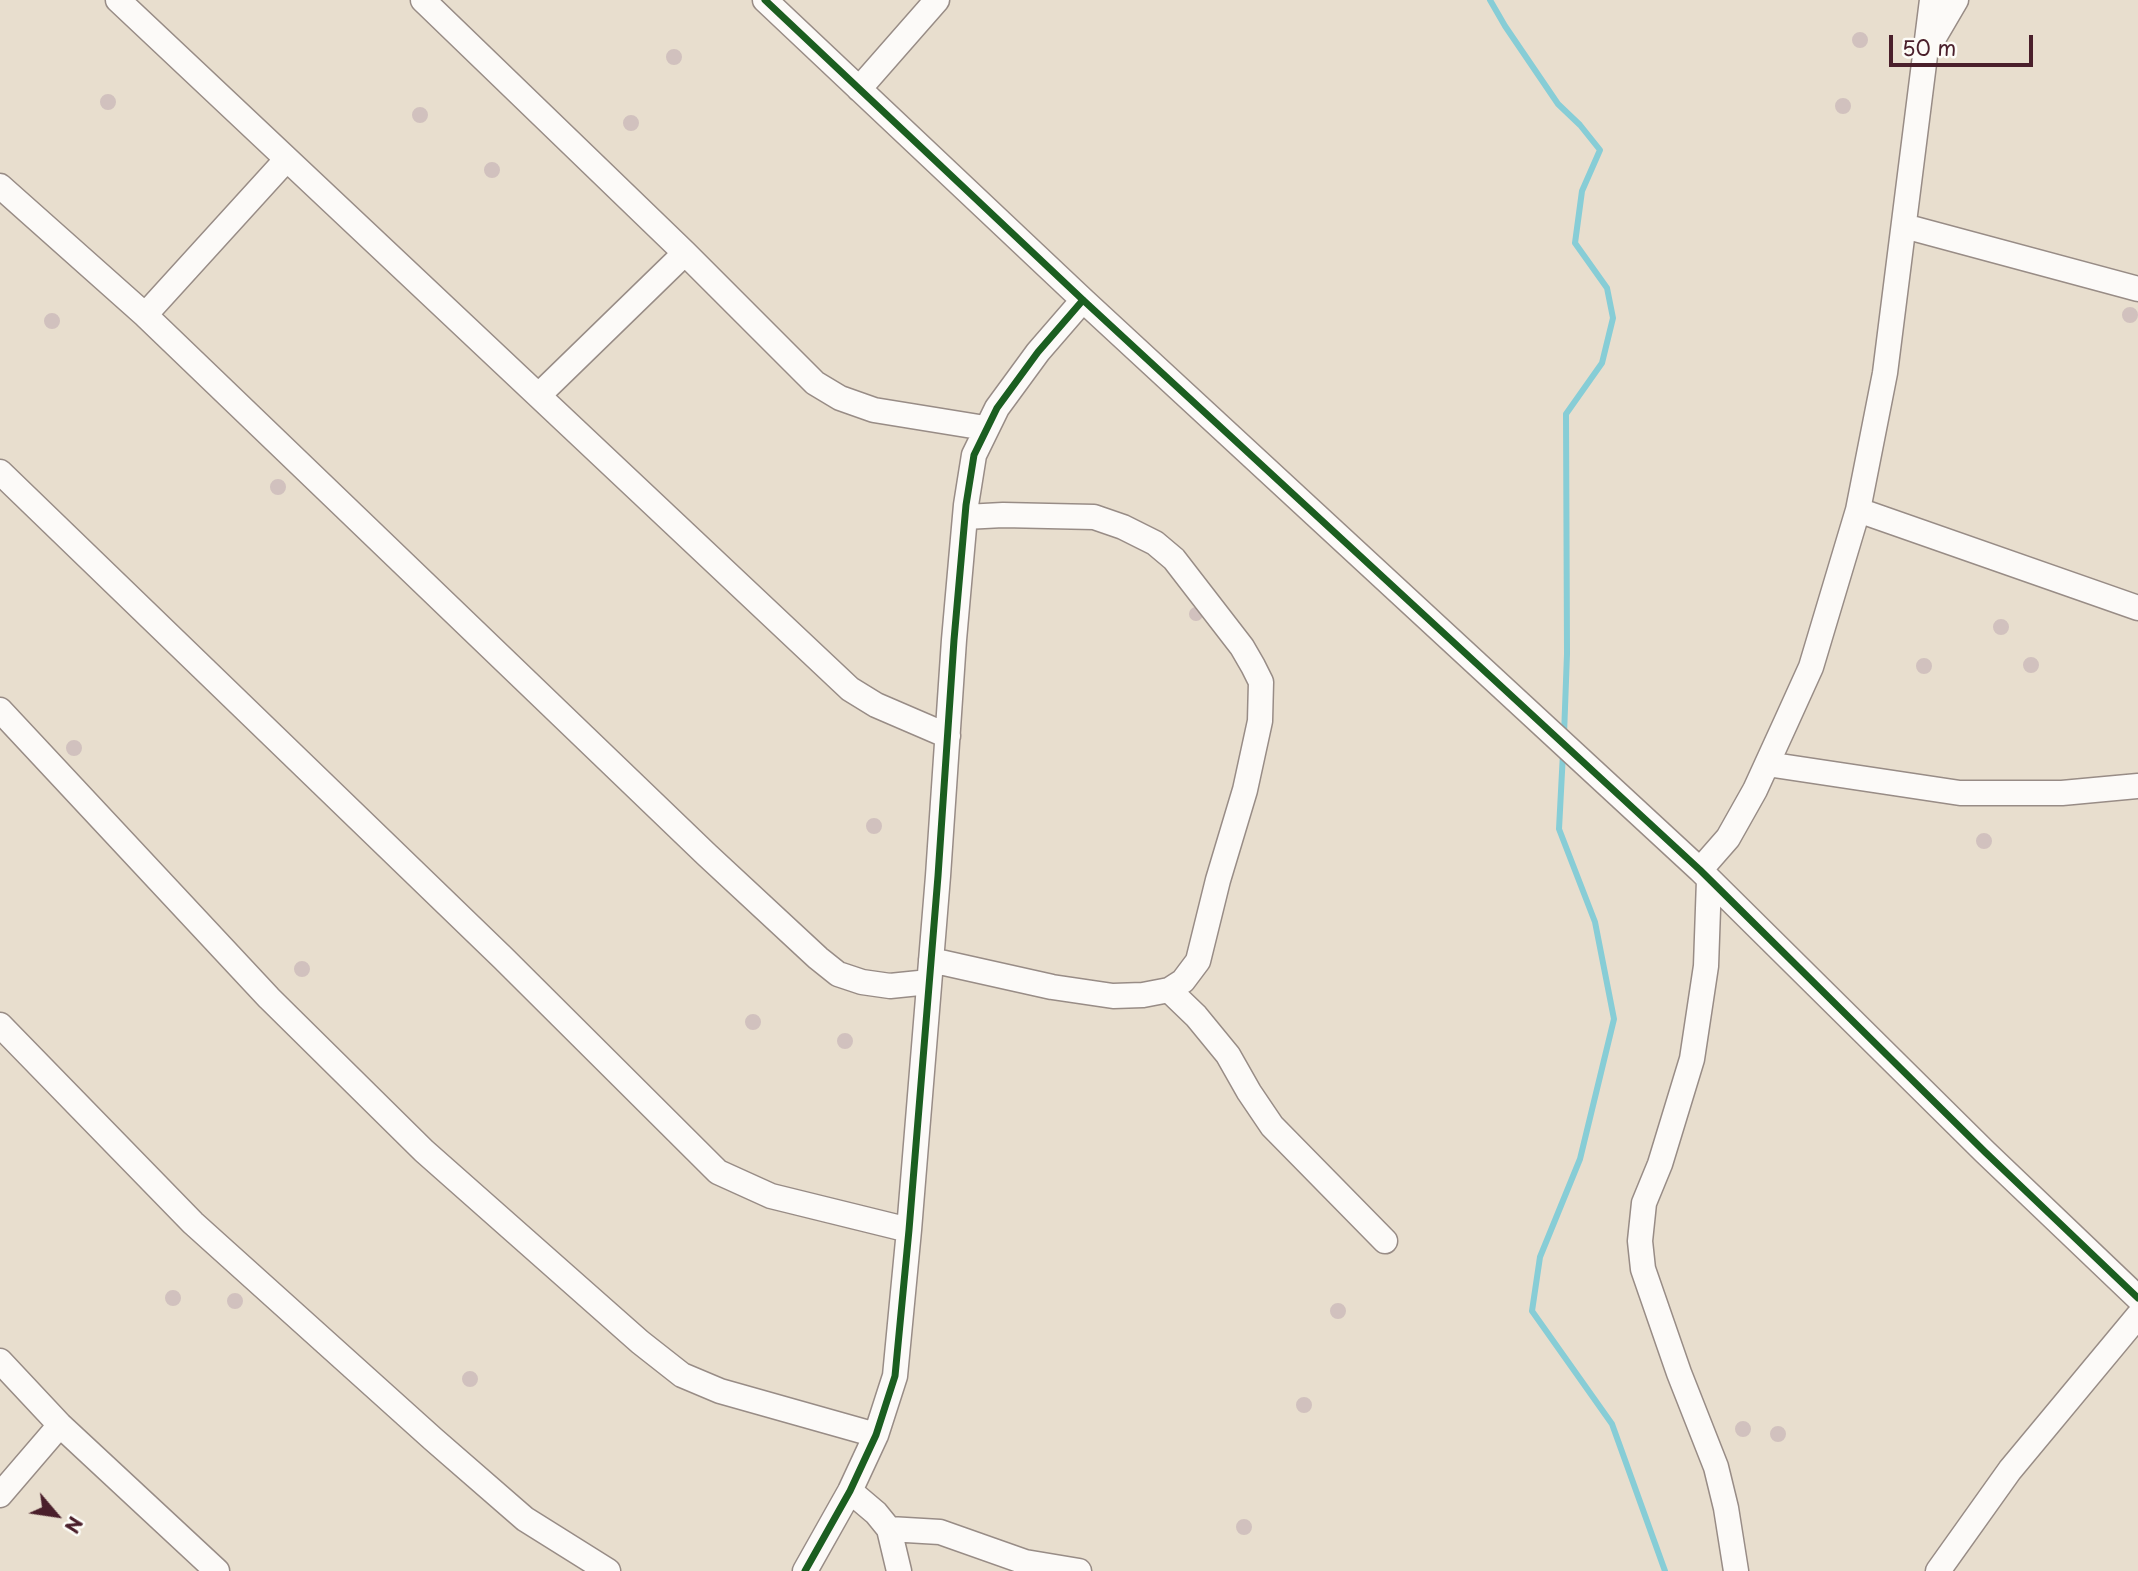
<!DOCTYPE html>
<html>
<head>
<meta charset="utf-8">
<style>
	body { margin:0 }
	#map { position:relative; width:2138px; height:1571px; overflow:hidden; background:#e8dece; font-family:"Playpen Sans",sans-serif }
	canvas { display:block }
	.north { position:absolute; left:21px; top:1480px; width:70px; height:70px; -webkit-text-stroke:5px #fdfcf7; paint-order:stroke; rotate:119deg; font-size:19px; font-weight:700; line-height:28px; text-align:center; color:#4a1f2b }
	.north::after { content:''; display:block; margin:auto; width:24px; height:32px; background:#4a1f2b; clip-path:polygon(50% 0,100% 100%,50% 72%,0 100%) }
	.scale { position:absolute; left:1889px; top:35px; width:144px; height:32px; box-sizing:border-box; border:4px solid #4a1f2b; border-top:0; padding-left:9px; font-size:21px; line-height:24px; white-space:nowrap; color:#4a1f2b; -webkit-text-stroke:5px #fdfcf7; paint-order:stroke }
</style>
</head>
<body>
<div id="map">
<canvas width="2138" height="1571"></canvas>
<div class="north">N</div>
<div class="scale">50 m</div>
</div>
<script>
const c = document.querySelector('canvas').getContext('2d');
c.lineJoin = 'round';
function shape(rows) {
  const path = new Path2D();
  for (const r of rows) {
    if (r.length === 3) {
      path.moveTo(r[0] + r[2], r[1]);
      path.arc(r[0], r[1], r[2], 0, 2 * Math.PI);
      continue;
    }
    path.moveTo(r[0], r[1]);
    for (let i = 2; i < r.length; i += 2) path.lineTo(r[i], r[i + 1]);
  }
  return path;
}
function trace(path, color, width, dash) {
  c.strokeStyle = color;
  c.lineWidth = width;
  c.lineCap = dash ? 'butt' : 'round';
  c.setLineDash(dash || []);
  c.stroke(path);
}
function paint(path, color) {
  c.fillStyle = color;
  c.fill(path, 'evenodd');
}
trace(shape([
	[1490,0,1505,26,1558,104,1580,125,1600,150,1582,191,1575,243,1607,288,1613,318,1602,363,1566,414,1567,654,1564,735],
	[1563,753,1559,829,1595,922,1614,1019,1580,1159,1540,1257,1532,1311,1612,1424,1665,1571]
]), '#87cdd6', 6);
paint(shape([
	[1860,40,8],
	[674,57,8],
	[108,102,8],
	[1843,106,8],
	[420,115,8],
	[631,123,8],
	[492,170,8],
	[2130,315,8],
	[52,321,8],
	[278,487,8],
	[1196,614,7],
	[2001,627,8],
	[2031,665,8],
	[1924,666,8],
	[74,748,8],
	[874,826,8],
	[1984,841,8],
	[302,969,8],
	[753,1022,8],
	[845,1041,8],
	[173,1298,8],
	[235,1301,8],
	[1338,1311,8],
	[470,1379,8],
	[1304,1405,8],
	[1743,1429,8],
	[1778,1434,8],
	[1244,1527,8]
]), '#d1c1be');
const minor = shape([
	[118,0,850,689,876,705,948,736],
	[423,0,685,253,815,383,840,398,874,410,985,428],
	[765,0,1083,300,1700,870,1985,1152,2138,1298],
	[1932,41,1956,0],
	[859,89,937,0],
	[0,186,145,315,707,855,818,958,838,974,862,982,890,986,929,982],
	[1904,226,2138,289],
	[145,315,286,160],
	[539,395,685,253],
	[0,472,503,958,718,1172,771,1196,909,1230],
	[1858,510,2138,608],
	[0,710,269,998,424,1151,640,1342,682,1375,720,1391,876,1435],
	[1767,764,1960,793,2062,793,2138,786],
	[1700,870,1728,838,1755,790,1787,720,1811,667,1858,510,1885,373,1932,0],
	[1709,880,1706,966,1692,1059,1660,1164,1644,1203,1640,1241,1643,1269,1679,1373,1716,1467,1726,1508,1736,1571],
	[931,960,1052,987,1113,996,1143,995,1169,990,1183,981,1198,961,1218,880,1245,790,1260,721,1261,682,1253,666,1242,647,1174,559,1155,543,1123,527,1094,517,1003,515,965,517],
	[1169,990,1196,1016,1228,1055,1249,1092,1272,1126,1385,1241],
	[0,1025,193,1223,433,1439,525,1519,608,1571],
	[0,1361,60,1425,217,1571],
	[850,1491,876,1513,889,1529,899,1571],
	[0,1495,60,1425],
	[889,1529,940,1532,1025,1562,1079,1571],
	[805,1571,850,1491,876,1435,895,1376,909,1230,938,876,954,640,966,505,974,455,997,408,1038,352,1083,300],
	[1938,1571,2010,1470,2138,1316]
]);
trace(minor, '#988c86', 27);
trace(minor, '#fcfaf8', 24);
trace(shape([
	[765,0,1083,300,1700,870,1985,1152,2138,1298],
	[805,1571,850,1491,876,1435,895,1376,909,1230,938,876,954,640,966,505,974,455,997,408,1038,352,1083,300]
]), '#1b5e20', 7);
</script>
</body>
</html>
